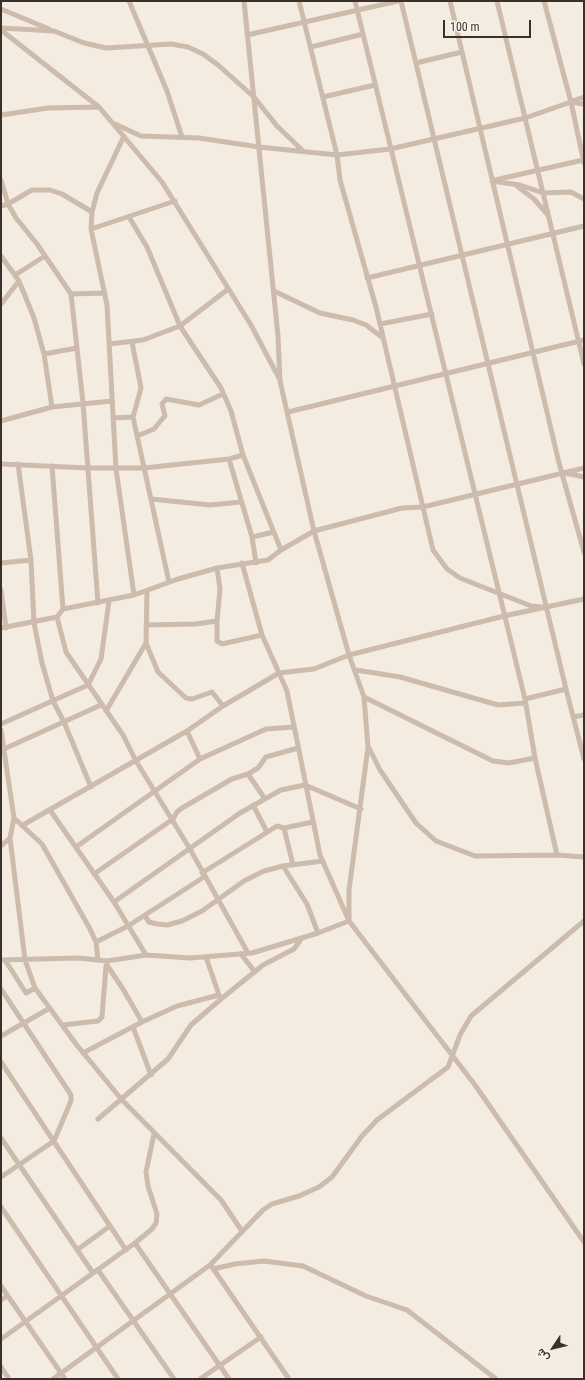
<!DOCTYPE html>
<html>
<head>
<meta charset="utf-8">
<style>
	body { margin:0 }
	#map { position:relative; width:585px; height:1380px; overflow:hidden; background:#f4ebe1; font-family:"Roboto Condensed",Vazirmatn,sans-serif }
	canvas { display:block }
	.frame { position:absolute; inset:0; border:2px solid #3b302b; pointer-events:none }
	.north { position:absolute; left:533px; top:1328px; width:40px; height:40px; -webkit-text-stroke:3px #fbf5ee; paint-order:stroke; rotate:235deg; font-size:11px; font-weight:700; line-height:16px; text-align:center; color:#3b302b }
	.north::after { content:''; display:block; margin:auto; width:14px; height:18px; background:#3b302b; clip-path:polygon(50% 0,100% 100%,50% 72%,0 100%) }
	.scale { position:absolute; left:443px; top:20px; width:88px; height:18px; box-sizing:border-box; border:2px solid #3b302b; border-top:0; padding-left:5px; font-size:12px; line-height:14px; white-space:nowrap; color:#3b302b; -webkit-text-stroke:3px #fbf5ee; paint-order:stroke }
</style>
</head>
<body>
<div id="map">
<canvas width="585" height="1380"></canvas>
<div class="frame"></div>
<div class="north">ش</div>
<div class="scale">100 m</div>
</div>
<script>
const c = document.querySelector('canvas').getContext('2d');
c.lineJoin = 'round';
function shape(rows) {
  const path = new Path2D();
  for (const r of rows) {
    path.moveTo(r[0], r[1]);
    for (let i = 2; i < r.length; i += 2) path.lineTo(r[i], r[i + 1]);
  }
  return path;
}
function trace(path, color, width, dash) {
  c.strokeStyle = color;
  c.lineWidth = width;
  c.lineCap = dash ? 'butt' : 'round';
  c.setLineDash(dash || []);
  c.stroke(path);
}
trace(shape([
	[129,1,167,91,182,137],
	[299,1,337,155,340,180,376,307,433,550,447,569,460,578,531,606,542,607],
	[355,1,525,699,535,758,557,855],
	[401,1,566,689,584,759],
	[450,1,559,463,584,552],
	[497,1,584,364],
	[544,1,571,102,584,163],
	[1,9,49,29],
	[1,28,54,31,84,43,106,48,171,44,188,47,203,54,218,65,254,97,277,126,302,150],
	[1,30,99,107,162,182,251,325,280,380],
	[247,35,398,1],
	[311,47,363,34],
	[416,63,462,52],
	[323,97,375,85],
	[572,101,584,97],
	[1,115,48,108,99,107],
	[115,124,141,136,199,138,259,147,337,155,390,149,412,144,525,118,571,102,584,104],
	[124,136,97,193,92,212,91,229,107,305,116,469,134,595],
	[1,180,8,204,32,190,50,190,62,194,92,212],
	[495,180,583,160],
	[492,181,520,185,543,193,571,192,584,199],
	[517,186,534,199,548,215],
	[1,206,8,204,16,218,37,244,71,294,105,293],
	[129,217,147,247,180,326,221,388,231,411,243,455,281,550],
	[91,229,175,201],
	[1,256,19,281,34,318,44,354,52,407],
	[15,275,45,256],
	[367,278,584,226],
	[274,291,320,313,353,320,366,325,383,338],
	[1,304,19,281],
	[380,324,432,314],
	[132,342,141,388,133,417],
	[109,344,143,340,180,326,227,290],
	[77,348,83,403,98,603],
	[44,354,77,348,71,294],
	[288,412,584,340],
	[113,418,133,417,169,582],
	[1,421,52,407,112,401],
	[137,436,154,429,163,418,165,416,162,404,166,399,199,405,223,394],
	[229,459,252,537,256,563],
	[1,464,88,468,144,468,229,459,243,455],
	[18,464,31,560,34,623,42,663,53,701,64,722,91,787],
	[52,466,63,609],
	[565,473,584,477],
	[151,499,210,505,241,502],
	[252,537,274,532],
	[1,563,31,560],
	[242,563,262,635,287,691,320,855,349,921,475,1085,584,1242],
	[1,590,6,628],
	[57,617,66,652,123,735,136,761,190,849,248,953],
	[217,621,220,589,217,568],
	[146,625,196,624,217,621,217,641,222,644,262,635],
	[1,628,57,617,63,609,134,595,178,579,217,568,268,560,281,550,314,531,402,508,423,507,584,468],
	[146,643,158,672,186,698,192,699,212,692,223,706],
	[356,670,400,677,498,705,525,703],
	[364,697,493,761,509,763,535,758],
	[525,699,566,689],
	[106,711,146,643,147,591],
	[573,717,584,715],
	[1,724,88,685,101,659,109,601],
	[1,730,14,818,10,838,1,846],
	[187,731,200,759],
	[369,748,380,770,416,823,436,841,475,856,557,855,584,857],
	[4,749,101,705],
	[248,774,265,799],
	[253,805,267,832],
	[50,810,114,902,146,955],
	[14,818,42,844,90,929,96,942,98,960],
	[23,825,187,731,223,706,279,673,314,669,349,655,504,616,584,599],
	[284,828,293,865],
	[10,838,25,960,35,988,76,1044,122,1100,221,1200,242,1231],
	[76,847,200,759,266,729,294,727],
	[283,866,307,904,318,933],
	[202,873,277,826,284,828,313,822],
	[94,874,173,819,177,812,182,808,232,779,248,774,258,768,266,757,298,748],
	[114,902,240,813,281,790,305,785,361,809],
	[145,916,149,922,157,924,167,925,182,921,202,911,244,881,264,871,283,866,323,861],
	[96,942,128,926,204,877],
	[241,954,255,972],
	[206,957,219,995],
	[1,960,78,958,107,961,146,955,190,958,252,953,318,933,349,921,349,890,368,747,364,697,349,655,314,531,280,381,278,336,244,1],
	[5,960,26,993,35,988],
	[107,965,123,989,142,1022],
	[1,989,71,1095,71,1101,54,1141,1,1177],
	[63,1025,98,1021,102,1017,106,966],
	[133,1027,151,1075],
	[1,1036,50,1008],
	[83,1053,142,1022,177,1006,219,995,221,999],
	[1,1062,126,1250],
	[98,1119,168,1059,191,1025,221,999,263,965,294,949,302,938],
	[1,1138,93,1273],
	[1,1207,118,1379],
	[135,1243,229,1379],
	[77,1250,110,1226],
	[212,1267,289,1379],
	[213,1269,235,1264,264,1261,303,1266,366,1296,407,1310,496,1379],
	[98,1270,174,1379],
	[1,1286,65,1379],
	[1,1300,7,1296],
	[1,1339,135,1243,152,1229,156,1223,157,1214,148,1186,146,1172,154,1134],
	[1,1367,9,1379],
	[53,1379,210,1265,263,1210,272,1204,299,1196,319,1187,332,1177,362,1136,377,1120,448,1067,460,1035,471,1016,584,921],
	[200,1379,261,1337]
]), '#cdbbac', 5);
</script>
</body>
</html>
